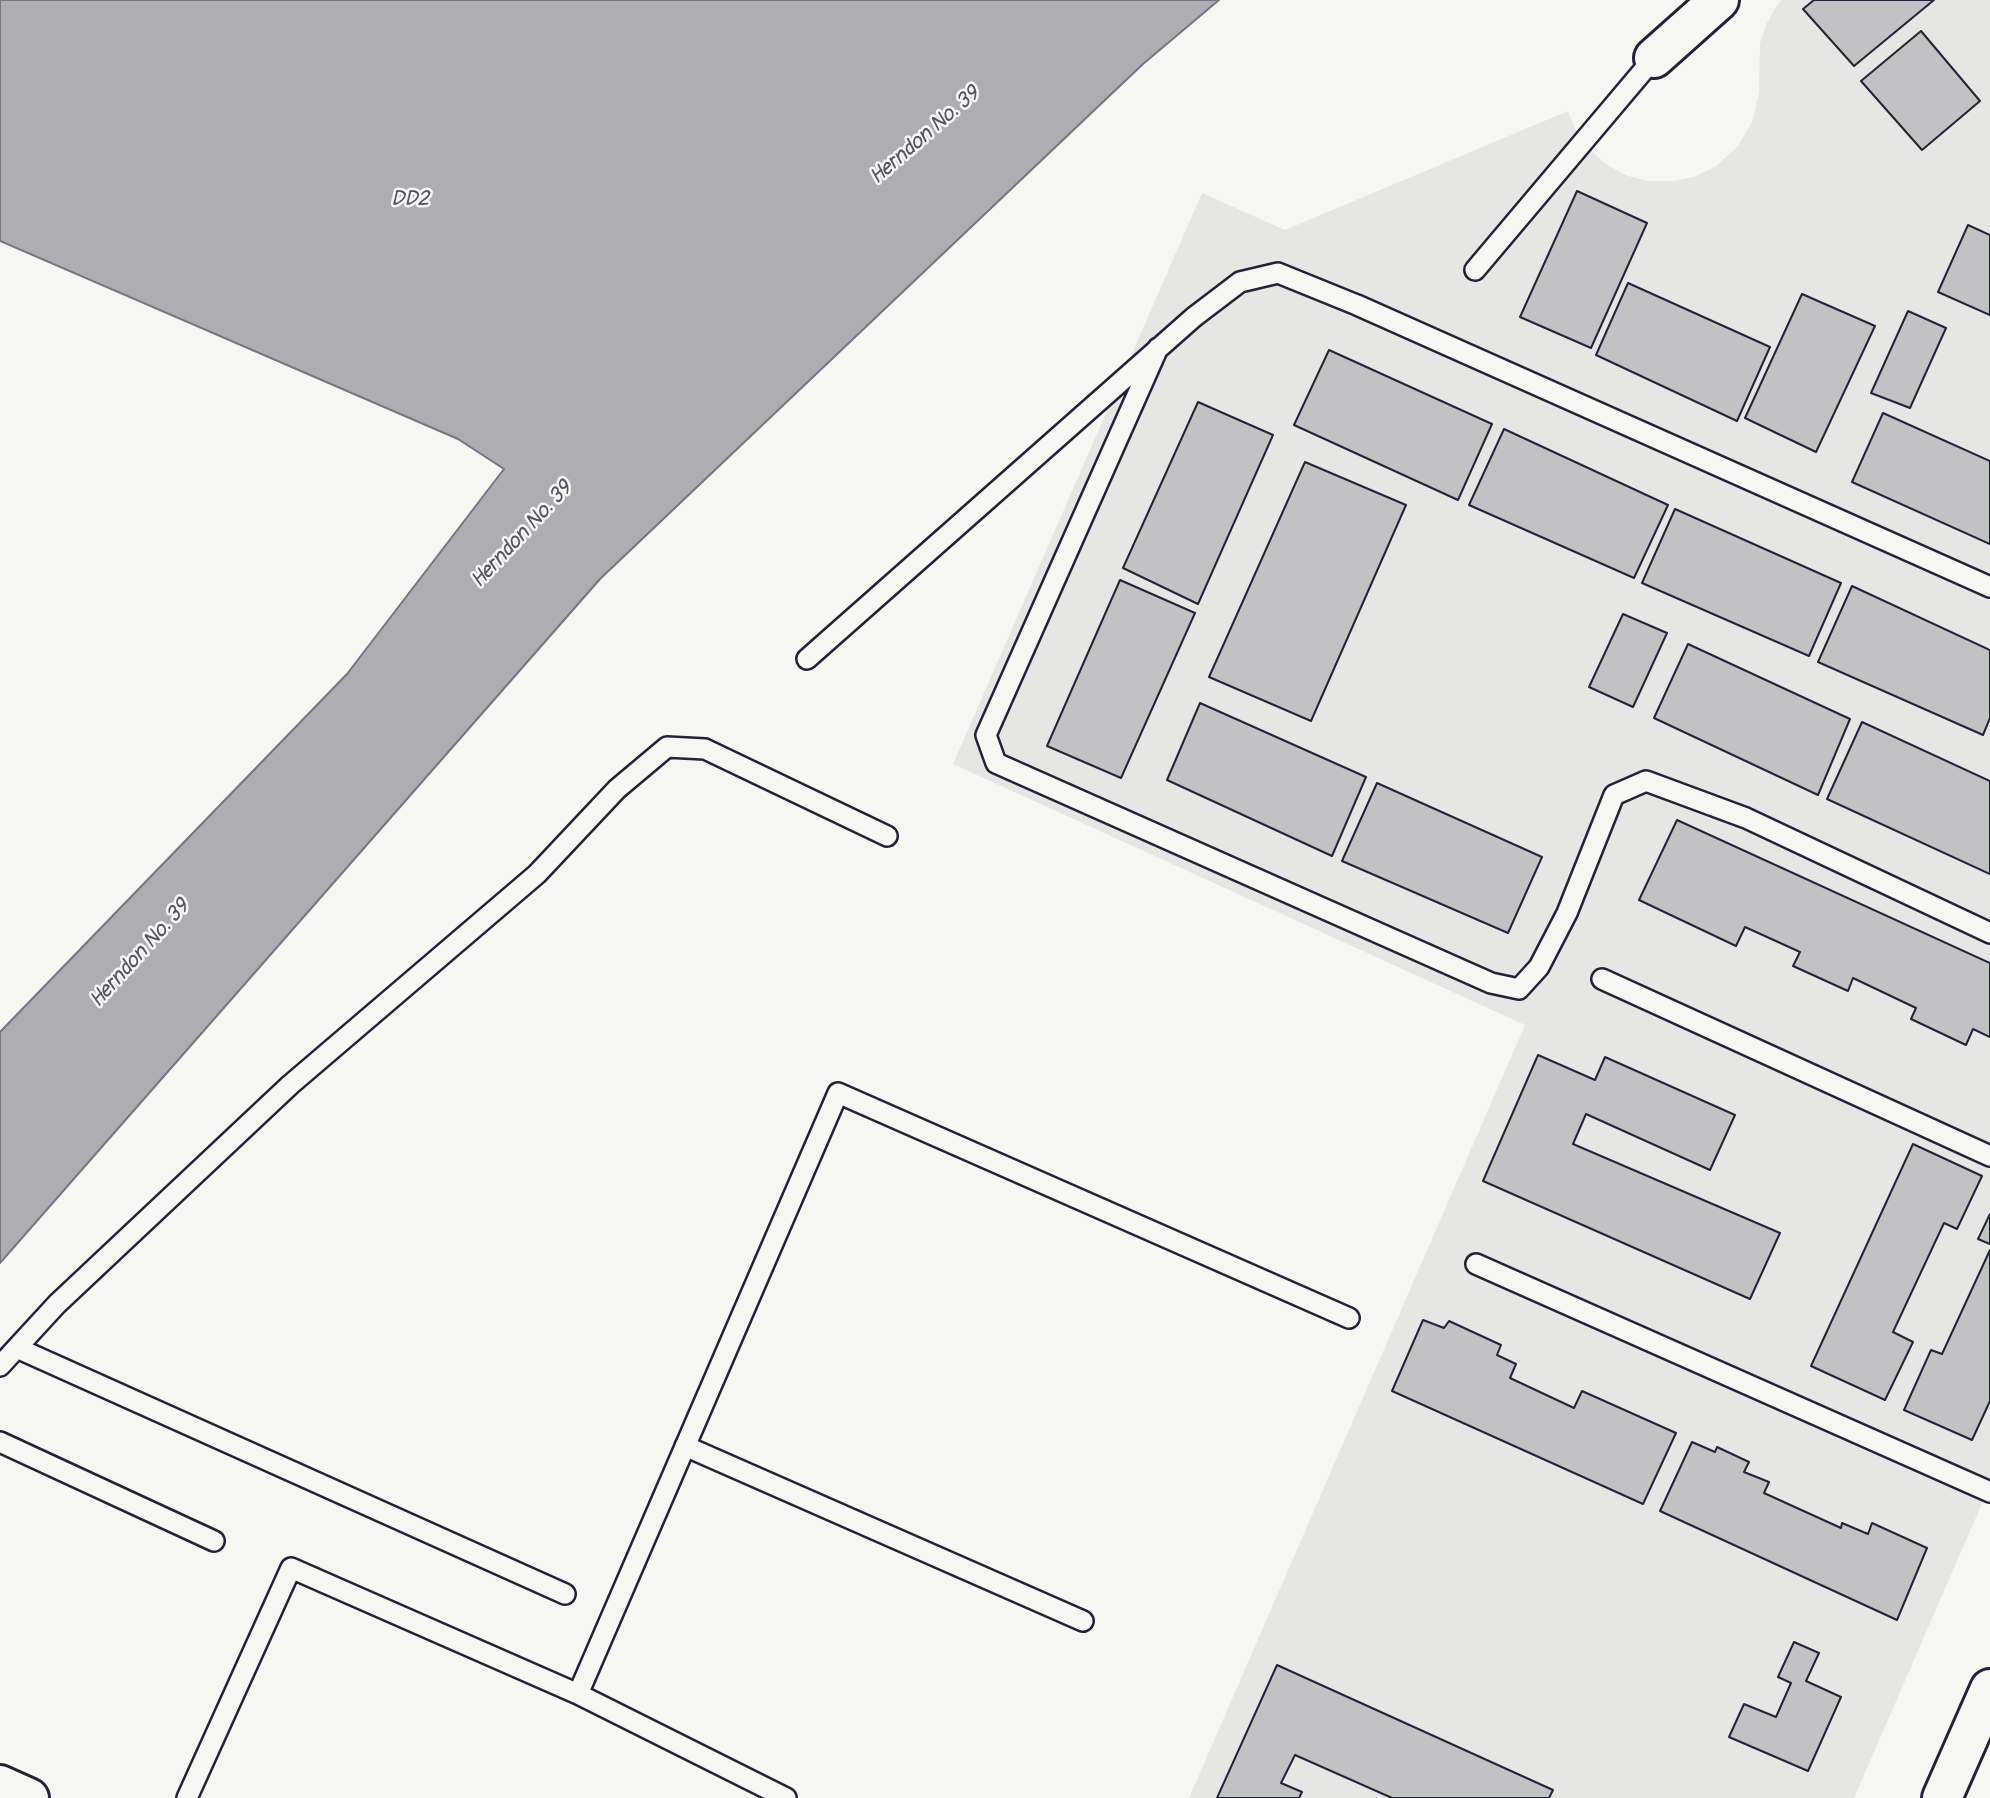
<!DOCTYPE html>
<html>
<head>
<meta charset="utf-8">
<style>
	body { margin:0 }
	canvas { display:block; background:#f6f6f2 }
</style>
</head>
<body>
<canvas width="1990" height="1798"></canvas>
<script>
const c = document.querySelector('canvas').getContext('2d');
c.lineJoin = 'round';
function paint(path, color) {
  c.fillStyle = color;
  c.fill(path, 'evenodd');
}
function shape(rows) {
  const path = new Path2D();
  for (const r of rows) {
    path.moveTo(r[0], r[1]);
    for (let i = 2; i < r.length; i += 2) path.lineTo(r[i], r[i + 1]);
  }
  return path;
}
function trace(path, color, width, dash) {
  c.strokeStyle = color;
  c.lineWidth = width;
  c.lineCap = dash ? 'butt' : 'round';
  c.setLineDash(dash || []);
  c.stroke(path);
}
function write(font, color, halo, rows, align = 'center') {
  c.font = font + ' Pangolin,sans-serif';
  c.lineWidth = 5;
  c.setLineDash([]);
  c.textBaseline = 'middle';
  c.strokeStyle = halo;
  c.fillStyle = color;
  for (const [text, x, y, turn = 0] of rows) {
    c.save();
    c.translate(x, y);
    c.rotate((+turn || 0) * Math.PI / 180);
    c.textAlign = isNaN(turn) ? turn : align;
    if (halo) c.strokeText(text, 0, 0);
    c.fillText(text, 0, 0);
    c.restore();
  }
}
paint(shape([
	[1782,0,1990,0,1990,1485,1854,1798,1189,1798,1525,1025,953,764,1202,193,1285,230,1568,111,1577,133,1590,150,1607,165,1628,176,1649,181,1673,181,1694,177,1715,167,1738,146,1753,120,1759,92,1760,43,1766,25,1775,8]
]), '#e6e6e4');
const water = shape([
	[0,0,1219,0,1143,64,600,579,0,1263,0,1032,347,674,504,469,458,439,0,241,0,0]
]);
paint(water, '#adadb3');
trace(water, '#757583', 2);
const building = shape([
	[1814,0,1934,0,1854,66,1803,9,1814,0],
	[1921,31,1980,101,1922,150,1861,81,1921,31],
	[1577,191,1647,223,1591,348,1520,317,1577,191],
	[1968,225,1990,235,1990,315,1938,292,1968,225],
	[1628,283,1770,347,1737,421,1596,355,1628,283],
	[1802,294,1875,326,1816,452,1745,418,1802,294],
	[1908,311,1946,328,1910,408,1871,393,1908,311],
	[1329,350,1492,424,1458,500,1294,425,1329,350],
	[1198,402,1273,435,1198,604,1123,568,1198,402],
	[1883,413,1990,461,1990,544,1852,482,1883,413],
	[1504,429,1668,505,1634,578,1469,505,1504,429],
	[1305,462,1406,505,1311,721,1209,677,1305,462],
	[1675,509,1841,583,1809,656,1642,583,1675,509],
	[1120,580,1195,613,1121,778,1047,746,1120,580],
	[1852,586,1990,650,1990,718,1983,735,1818,662,1852,586],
	[1623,614,1667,633,1633,707,1589,687,1623,614],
	[1688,644,1850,719,1818,795,1654,718,1688,644],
	[1200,703,1366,777,1332,856,1167,780,1200,703],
	[1862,722,1990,781,1990,874,1827,799,1862,722],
	[1377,783,1542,857,1508,933,1342,861,1377,783],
	[1677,820,1990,963,1990,1037,1973,1029,1966,1045,1911,1019,1916,1008,1853,978,1848,991,1793,966,1800,952,1745,927,1736,946,1639,900,1677,820],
	[1538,1055,1595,1080,1605,1057,1735,1115,1710,1170,1586,1114,1573,1144,1780,1233,1750,1299,1483,1181,1538,1055],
	[1913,1144,1982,1176,1957,1229,1944,1223,1893,1332,1913,1342,1885,1400,1811,1366,1913,1144],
	[1990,1214,1990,1244,1978,1239,1990,1214],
	[1990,1250,1990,1401,1972,1440,1904,1410,1931,1350,1942,1354,1990,1250],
	[1423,1320,1444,1328,1449,1321,1501,1345,1497,1355,1516,1364,1510,1378,1574,1408,1582,1391,1676,1433,1643,1504,1392,1391,1423,1320],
	[1692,1442,1715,1452,1717,1447,1749,1462,1744,1472,1769,1482,1764,1493,1841,1528,1842,1523,1868,1534,1872,1523,1927,1548,1897,1620,1660,1511,1692,1442],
	[1794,1642,1819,1653,1806,1681,1841,1697,1808,1771,1729,1737,1744,1704,1776,1717,1791,1683,1778,1677,1794,1642],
	[1277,1665,1553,1790,1549,1798,1392,1798,1295,1755,1281,1783,1302,1792,1299,1798,1217,1798,1277,1665]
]);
paint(building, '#c2c2c4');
trace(building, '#22223b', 2);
const lane = shape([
	[1475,270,1654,58],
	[1158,348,986,735,996,763,1491,983,1519,989,1539,967,1567,913,1614,795,1646,781,1746,818,1990,933],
	[807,659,1194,317,1240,282,1278,273,1357,305,1990,587],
	[1602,979,1990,1156],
	[1476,1264,1990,1492],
	[17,1348,565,1594],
	[0,1366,57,1304,290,1085,537,874,617,789,667,747,705,749,887,836],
	[0,1442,214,1541],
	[685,1446,1083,1621],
	[578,1694,786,1798],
	[187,1798,291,1568,578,1694,838,1093,1349,1318]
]);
const street = shape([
	[1654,58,1719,0]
]);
const secondary = shape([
	[0,1785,29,1798],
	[1942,1798,1990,1689]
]);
trace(lane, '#22223b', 24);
trace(street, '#22223b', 44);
trace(secondary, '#22223b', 44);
trace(lane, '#f6f6f2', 19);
trace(street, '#f6f6f2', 38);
trace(secondary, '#f6f6f2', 38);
write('italic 21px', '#535365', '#f6f6f2', [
	["Herndon No. 39",925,136,-41],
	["DD2",410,200],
	["Herndon No. 39",522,535,-47],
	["Herndon No. 39",140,954,-48]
]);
</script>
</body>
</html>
